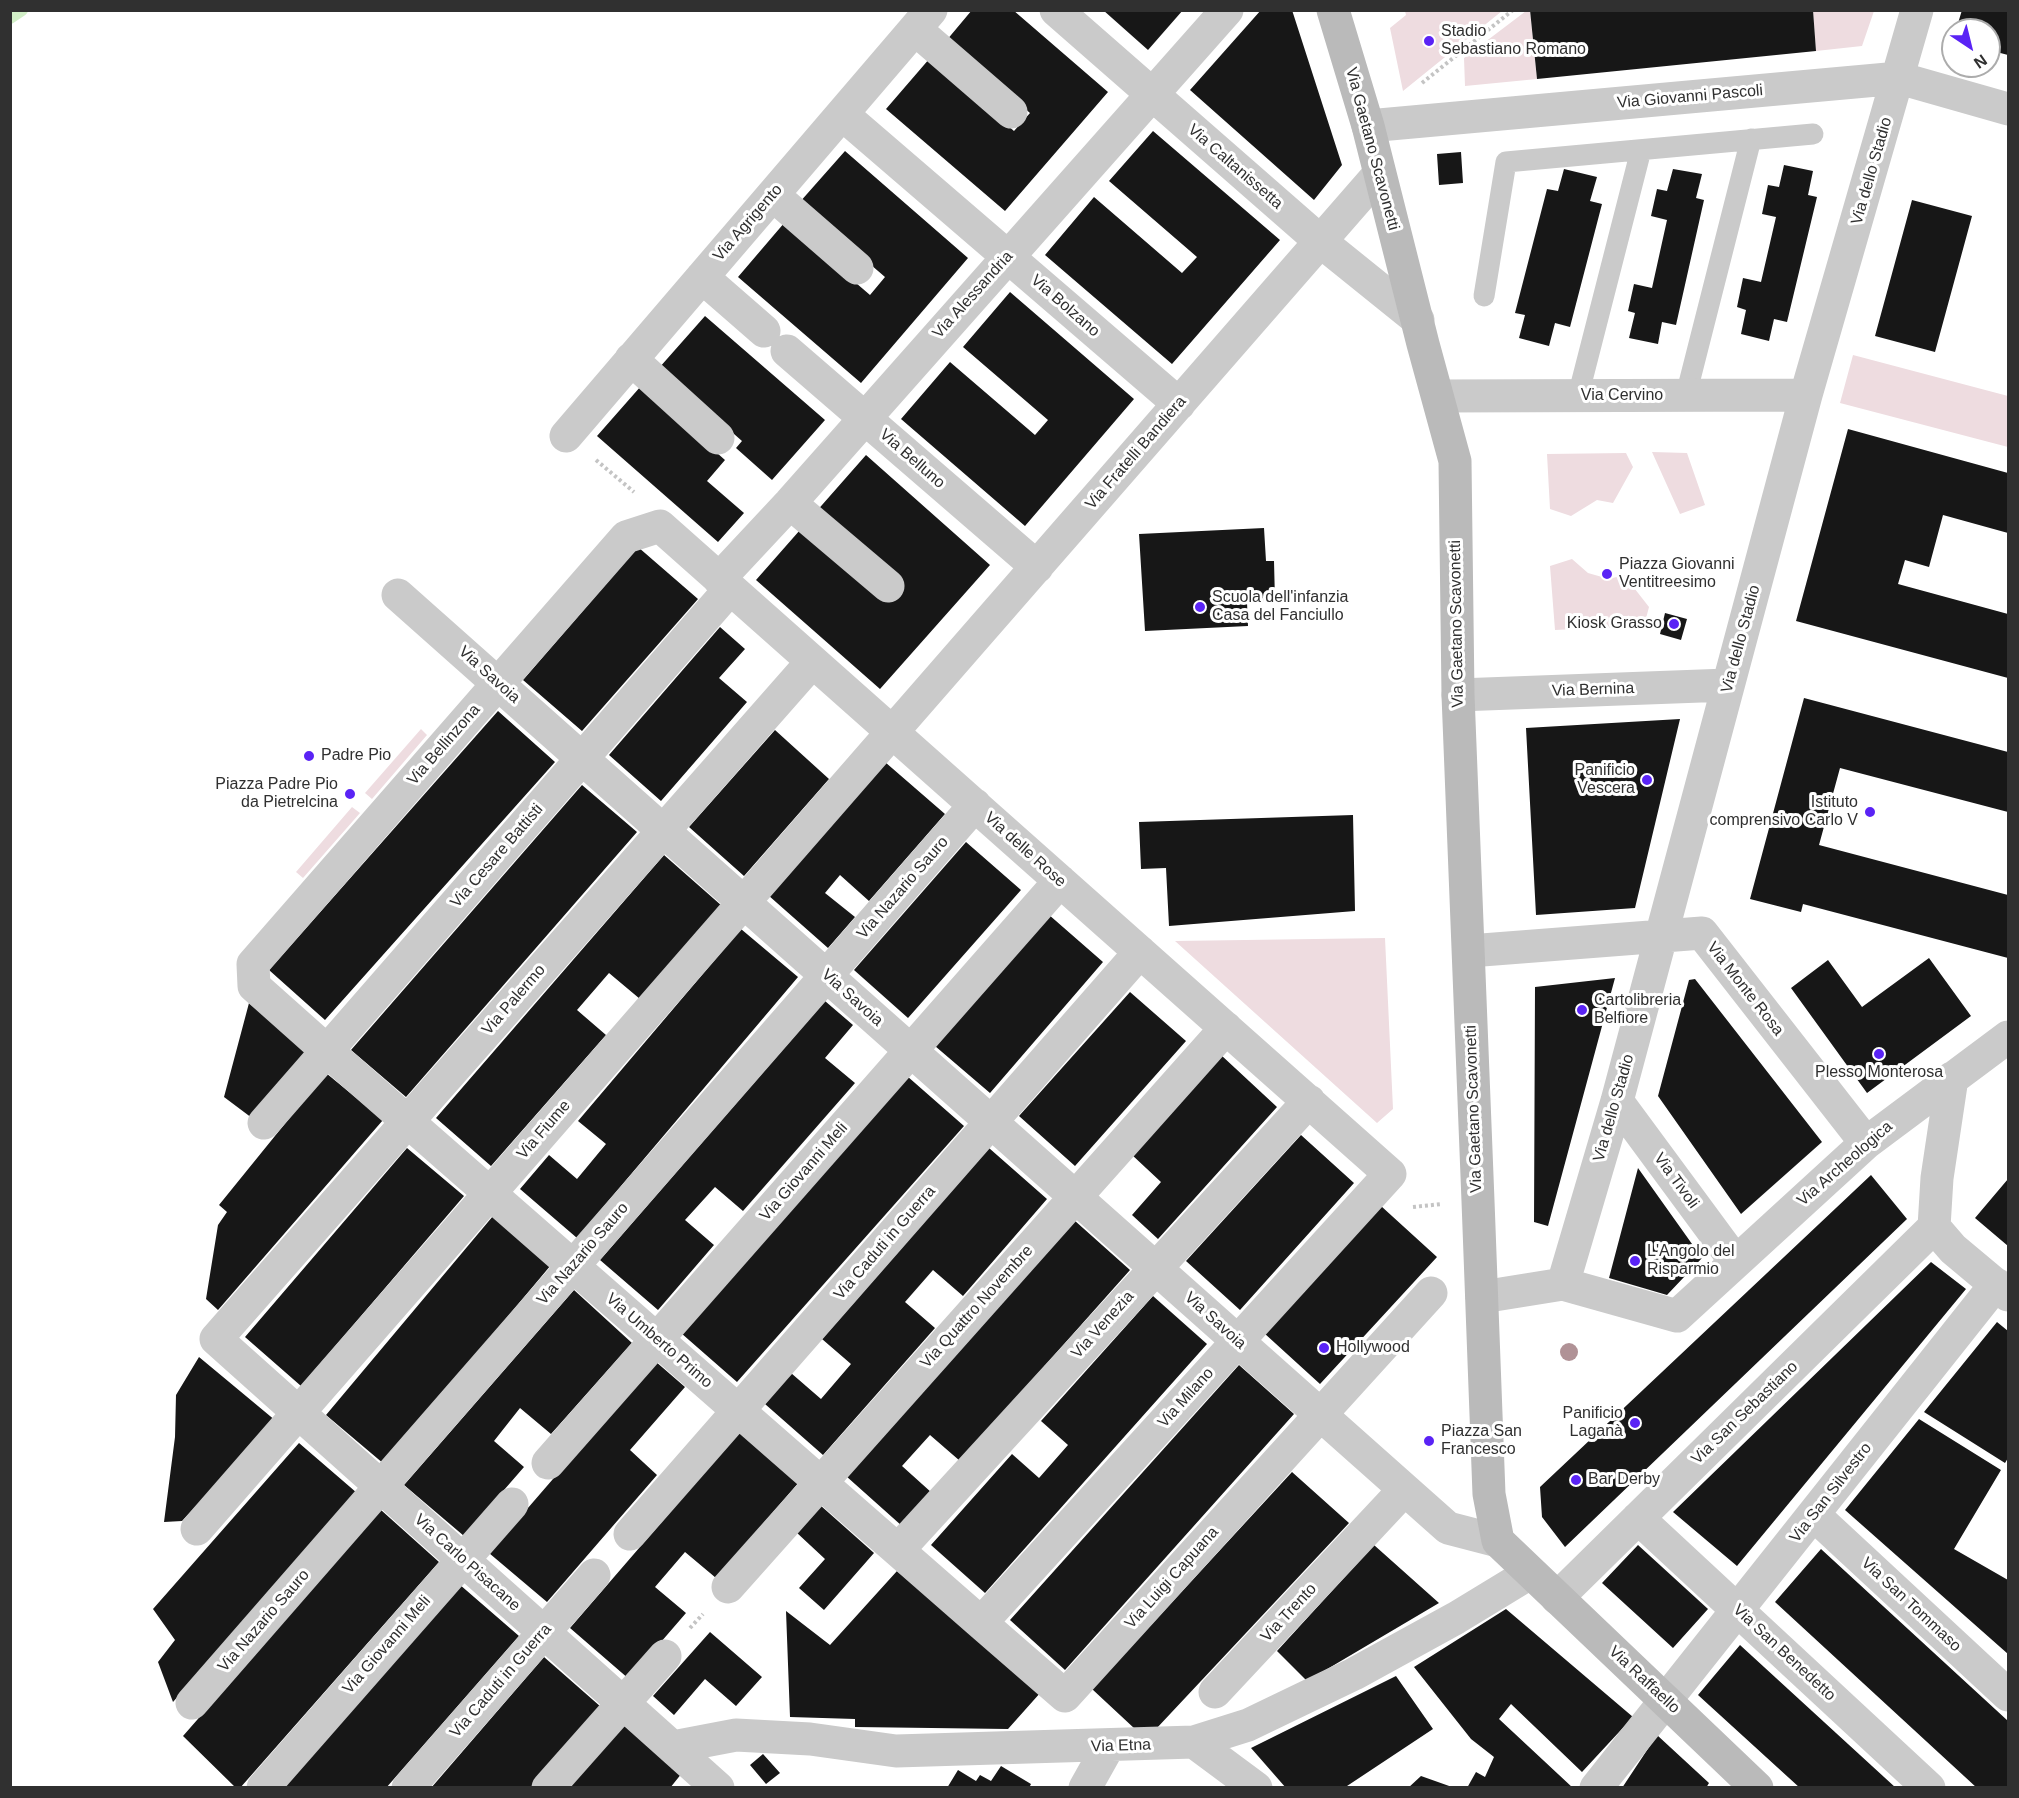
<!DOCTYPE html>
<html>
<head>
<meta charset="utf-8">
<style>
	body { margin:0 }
	#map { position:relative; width:2019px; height:1798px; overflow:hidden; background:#fff; font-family:Helvetica,sans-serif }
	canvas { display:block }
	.frame { position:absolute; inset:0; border:12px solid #303030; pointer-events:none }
	.north { position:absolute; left:1941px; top:18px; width:60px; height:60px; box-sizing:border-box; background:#fff; border:2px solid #acacac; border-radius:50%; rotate:145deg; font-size:16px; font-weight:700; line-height:24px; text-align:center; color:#303030 }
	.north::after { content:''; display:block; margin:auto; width:21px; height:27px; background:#5a23f5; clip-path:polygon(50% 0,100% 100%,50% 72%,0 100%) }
</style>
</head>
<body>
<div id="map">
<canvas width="2019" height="1798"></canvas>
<div class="frame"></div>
<div class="north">N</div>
</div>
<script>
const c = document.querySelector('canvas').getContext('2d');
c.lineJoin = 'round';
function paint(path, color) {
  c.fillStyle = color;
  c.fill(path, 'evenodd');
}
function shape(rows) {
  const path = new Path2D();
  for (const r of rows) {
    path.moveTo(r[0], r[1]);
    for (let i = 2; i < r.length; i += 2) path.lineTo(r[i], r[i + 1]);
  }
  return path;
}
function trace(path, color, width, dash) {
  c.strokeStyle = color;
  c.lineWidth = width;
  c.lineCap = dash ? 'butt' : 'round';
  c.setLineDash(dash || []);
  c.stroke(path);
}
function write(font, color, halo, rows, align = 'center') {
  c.font = font + ' Helvetica,sans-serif';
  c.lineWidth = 6;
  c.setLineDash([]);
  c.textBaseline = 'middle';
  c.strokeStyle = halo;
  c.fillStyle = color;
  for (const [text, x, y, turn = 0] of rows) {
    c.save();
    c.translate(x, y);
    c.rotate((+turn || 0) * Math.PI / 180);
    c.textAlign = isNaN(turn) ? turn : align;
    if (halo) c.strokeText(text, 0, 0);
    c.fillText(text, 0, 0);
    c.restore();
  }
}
paint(shape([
	[1405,11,1405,10,1502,11,1403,91,1390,28,1406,15],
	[1526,11,1530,11,1537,79,1465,86,1464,58],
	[1813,11,1874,11,1862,46,1816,51],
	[1853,355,2008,396,2008,447,1840,403],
	[1652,452,1687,453,1705,505,1680,514],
	[1626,453,1633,467,1613,503,1597,500,1571,516,1550,509,1547,454],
	[1572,559,1588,573,1609,579,1624,575,1649,607,1644,626,1555,630,1550,566],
	[421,729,427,735,372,799,365,793],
	[352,807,360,813,303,878,296,872],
	[1385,938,1393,1109,1377,1123,1175,941]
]), '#eedce0');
trace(shape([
	[10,18,22,10]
]), '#d2efc7', 12);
paint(shape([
	[972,10,1013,10,1108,92,1005,211,886,109,930,58,1014,131,1030,113,946,41],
	[1103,10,1183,10,1148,50],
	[1261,10,1292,10,1342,165,1314,200,1190,90],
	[1530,10,1813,10,1816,51,1537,79],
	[1962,10,2008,10,2008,55,1989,50,1989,30,1956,30],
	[1153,131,1280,240,1172,364,1045,255,1094,197,1182,273,1197,257,1109,181],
	[845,151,968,258,861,383,738,277,785,222,870,295,885,277,799,203],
	[1461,152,1463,183,1439,185,1437,154],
	[1784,165,1813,171,1808,195,1817,197,1787,322,1774,319,1769,341,1741,334,1746,310,1737,307,1743,278,1761,282,1776,217,1762,214,1768,185,1779,187],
	[1564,169,1597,177,1590,201,1602,204,1570,327,1555,323,1549,346,1519,338,1525,315,1515,313,1547,189,1558,191],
	[1673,169,1702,174,1696,198,1704,200,1676,325,1662,322,1658,344,1629,338,1635,313,1628,311,1634,284,1652,288,1667,220,1651,216,1657,189,1667,191],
	[1912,200,1972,216,1935,352,1875,336],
	[1010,292,1134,399,1025,526,901,419,950,362,1035,435,1048,420,963,347],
	[705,316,825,420,772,480,736,448,742,441,659,368],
	[641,386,725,460,707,481,744,513,718,542,597,436],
	[1848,429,2008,473,2008,533,1943,515,1929,567,1905,560,1898,584,2008,614,2008,678,1796,621],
	[866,455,990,565,880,689,756,580],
	[1264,528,1266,561,1274,561,1275,601,1247,602,1248,626,1145,631,1139,534],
	[638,547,698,599,582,731,523,680],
	[1665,613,1687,619,1681,640,1660,634],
	[720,627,745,649,719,678,747,702,661,801,609,755],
	[1804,698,2008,752,2008,812,1840,768,1819,845,2008,895,2008,958,1803,904,1801,912,1750,899],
	[498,711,555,762,325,1020,269,970],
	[1680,719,1635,908,1536,915,1526,728],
	[775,730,829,779,744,876,689,827],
	[885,762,945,814,869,901,840,875,825,893,855,917,828,948,768,895],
	[582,785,637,832,406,1097,351,1050],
	[1353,815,1355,911,1169,926,1166,868,1141,869,1139,822],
	[966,842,1021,890,908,1018,854,970],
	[664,855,722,906,640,999,609,973,577,1010,606,1035,491,1166,436,1118],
	[1048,914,1103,962,990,1093,935,1046],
	[741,929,798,977,577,1238,520,1189,549,1155,577,1179,606,1144,578,1121],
	[1929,958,1971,1016,1867,1093,1791,988,1828,960,1862,1007],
	[1615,978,1548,1226,1534,1222,1535,987],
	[1695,979,1822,1142,1741,1214,1658,1096,1689,980],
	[1130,992,1186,1041,1075,1166,1019,1116],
	[825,1001,853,1025,825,1058,855,1083,743,1211,715,1187,685,1220,714,1245,658,1310,600,1260],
	[249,1003,307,1052,252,1118,224,1097],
	[1221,1055,1277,1107,1158,1239,1132,1215,1161,1182,1131,1154],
	[326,1073,383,1120,218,1310,206,1299,218,1225,227,1212,219,1205],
	[907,1076,964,1126,737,1382,681,1333],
	[1301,1135,1354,1183,1240,1310,1186,1261],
	[407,1148,464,1196,301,1386,245,1337],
	[989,1148,1047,1199,963,1296,933,1270,905,1302,935,1328,823,1455,765,1404,791,1373,821,1399,851,1364,822,1339],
	[1638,1168,1702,1258,1667,1295,1609,1278],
	[1871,1175,1907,1219,1565,1547,1542,1517,1540,1487],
	[2008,1179,2008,1246,1975,1218],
	[1381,1206,1437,1257,1320,1384,1264,1333],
	[493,1216,551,1265,384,1464,326,1415],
	[1074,1220,1130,1270,960,1461,930,1435,902,1466,932,1493,902,1526,846,1476],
	[1931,1262,1966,1289,1737,1566,1673,1512],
	[574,1290,632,1343,551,1434,520,1408,494,1441,524,1467,464,1536,404,1485],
	[1153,1296,1207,1344,985,1593,931,1545,1012,1454,1039,1478,1068,1445,1041,1421],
	[1997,1322,2008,1331,2008,1458,2005,1463,1924,1412],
	[199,1357,276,1421,182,1521,164,1522,175,1437,176,1395],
	[655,1361,685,1387,630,1450,657,1475,547,1602,489,1553],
	[1239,1365,1294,1414,1065,1670,1010,1620],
	[1919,1419,2001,1470,1954,1549,2008,1580,2008,1654,1845,1510],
	[741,1430,800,1481,716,1578,685,1552,655,1587,686,1613,629,1679,570,1628],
	[299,1443,357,1493,173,1702,158,1662,175,1640,153,1609],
	[1292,1472,1349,1523,1156,1729,1135,1729,1092,1689],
	[820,1505,874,1553,824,1610,799,1588,825,1559,796,1532],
	[381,1510,439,1562,240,1788,236,1788,183,1736],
	[1374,1545,1439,1603,1307,1681,1277,1651],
	[1638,1545,1708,1609,1673,1648,1602,1583],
	[1821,1549,2008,1721,2008,1788,1977,1788,1775,1602],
	[897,1571,1041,1692,1008,1729,855,1727,855,1719,790,1717,786,1611,830,1645],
	[459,1584,519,1636,386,1788,282,1788],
	[1506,1609,1633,1717,1582,1772,1511,1704,1499,1719,1573,1788,1467,1788,1476,1772,1485,1777,1494,1757,1471,1739,1414,1667],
	[710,1632,762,1677,736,1706,705,1679,674,1715,653,1696],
	[1740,1645,1896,1788,1800,1788,1698,1695],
	[544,1657,601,1707,531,1788,431,1788],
	[1396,1676,1433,1729,1344,1788,1286,1788,1251,1748],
	[622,1724,682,1773,670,1788,566,1788],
	[1657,1735,1709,1783,1706,1788,1622,1788],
	[763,1754,780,1773,766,1784,750,1765],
	[1001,1766,1031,1784,1029,1788,947,1788,958,1770,976,1781,980,1775,991,1781],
	[1421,1776,1452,1787,1452,1788,1408,1788]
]), '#171717');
trace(shape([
	[1422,83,1513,10],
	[596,460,634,492],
	[1413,1207,1442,1204],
	[690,1628,703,1614]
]), '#c4c4c4', 4, [3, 3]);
trace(shape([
	[1484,296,1506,162,1813,134],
	[1686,395,1751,139],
	[1578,396,1641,150]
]), '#cacaca', 21);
trace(shape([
	[1056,10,1320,241,1418,320],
	[915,29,1011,112],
	[842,114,1179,404],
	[1368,126,1899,78,2008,109],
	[773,195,857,268],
	[702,277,764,331],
	[787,351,1037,567],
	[631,359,718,438],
	[1438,396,1806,395],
	[566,436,931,10],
	[790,503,888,586],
	[719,579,790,503,1227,10],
	[398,595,1448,1528,1498,1541],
	[1458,695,1728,685],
	[1469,951,1702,933,1866,1143],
	[1952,1078,1937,1178,1934,1227,1953,1249,2008,1295],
	[1617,1101,1735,1261],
	[264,1123,730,589],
	[1563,1284,1617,1101,1806,395,1917,10],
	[1482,1297,1563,1284,1677,1316,1866,1143,2008,1037],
	[548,1463,1060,881],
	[1814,1515,2008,1695],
	[1638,1518,1929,1788],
	[197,1529,1379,174],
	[630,1534,1140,952],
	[898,1550,1309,1101],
	[728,1587,1226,1028],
	[1557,1598,1934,1227],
	[981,1623,1390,1174,660,526,626,537,253,964,254,986,327,1051,981,1623,1065,1696,1431,1293],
	[1215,1692,1404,1490],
	[192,1703,975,805],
	[1194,1742,1256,1788],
	[673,1747,736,1735,810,1739,896,1751,1194,1742,1248,1725,1354,1674,1456,1618,1530,1573],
	[263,1788,512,1504],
	[408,1788,594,1575],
	[548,1788,665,1656],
	[718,1788,216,1339,812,662],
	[1085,1788,1108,1747],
	[1596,1788,1996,1284]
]), '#cacaca', 33);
trace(shape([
	[1333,10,1368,126,1423,344,1455,461,1458,695,1478,1201,1489,1494,1498,1541,1757,1788]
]), '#bababa', 33);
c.fillStyle = '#b09296';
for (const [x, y] of [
	[1569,1352]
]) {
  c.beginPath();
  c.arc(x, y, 9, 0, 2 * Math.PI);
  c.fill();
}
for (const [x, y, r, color] of [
	[1429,41,6,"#5a23f5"],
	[1607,574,6,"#5a23f5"],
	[1200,607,6,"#5a23f5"],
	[1674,624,6,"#5a23f5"],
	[309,756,6,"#5a23f5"],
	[1647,780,6,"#5a23f5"],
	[350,794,6,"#5a23f5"],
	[1870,812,6,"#5a23f5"],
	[1582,1010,6,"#5a23f5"],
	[1879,1054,6,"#5a23f5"],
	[1635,1261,6,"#5a23f5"],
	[1324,1348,6,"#5a23f5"],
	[1635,1423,6,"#5a23f5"],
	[1429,1441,6,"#5a23f5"],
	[1576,1480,6,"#5a23f5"]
]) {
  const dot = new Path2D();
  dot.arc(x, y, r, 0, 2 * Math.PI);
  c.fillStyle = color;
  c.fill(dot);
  trace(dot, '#fff', 2);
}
write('16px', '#303030', '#fff', [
	["Stadio",1441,32],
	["Sebastiano Romano",1441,50],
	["Piazza Giovanni",1619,565],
	["Ventitreesimo",1619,583],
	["Scuola dell'infanzia",1212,598],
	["Casa del Fanciullo",1212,616],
	["Kiosk Grasso",1662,624,"right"],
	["Padre Pio",321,756],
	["Panificio",1635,771,"right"],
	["Vescera",1635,789,"right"],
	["Piazza Padre Pio",338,785,"right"],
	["da Pietrelcina",338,803,"right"],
	["Istituto",1858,803,"right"],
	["comprensivo Carlo V",1858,821,"right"],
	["Cartolibreria",1594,1001],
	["Belfiore",1594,1019],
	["Plesso Monterosa",1879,1073,"center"],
	["L'Angolo del",1647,1252],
	["Risparmio",1647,1270],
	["Hollywood",1336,1348],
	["Panificio",1623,1414,"right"],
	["Laganà",1623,1432,"right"],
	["Piazza San",1441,1432],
	["Francesco",1441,1450],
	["Bar Derby",1588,1480]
], 'left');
write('16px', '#303030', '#fff', [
	["Via Giovanni Pascoli",1690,97,-5],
	["Via Gaetano Scavonetti",1372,149,75],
	["Via Caltanissetta",1235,167,41],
	["Via dello Stadio",1872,171,-74],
	["Via Agrigento",748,223,-49],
	["Via Alessandria",973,295,-48],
	["Via Bolzano",1065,306,41],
	["Via Cervino",1622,396],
	["Via Fratelli Bandiera",1136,453,-49],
	["Via Belluno",912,459,41],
	["Via Gaetano Scavonetti",1457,624,-91],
	["Via dello Stadio",1741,639,-75],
	["Via Savoia",489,675,42],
	["Via Bernina",1593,690,-2],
	["Via Bellinzona",444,745,-49],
	["Via delle Rose",1025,850,42],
	["Via Cesare Battisti",497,856,-49],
	["Via Nazario Sauro",903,888,-49],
	["Via Monte Rosa",1745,989,52],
	["Via Savoia",852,998,42],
	["Via Palermo",514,1000,-49],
	["Via dello Stadio",1614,1108,-74],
	["Via Gaetano Scavonetti",1474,1109,-92],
	["Via Fiume",544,1130,-49],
	["Via Archeologica",1845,1164,-41],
	["Via Giovanni Meli",804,1172,-49],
	["Via Tivoli",1676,1181,54],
	["Via Caduti in Guerra",885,1243,-49],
	["Via Nazario Sauro",583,1254,-49],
	["Via Quattro Novembre",977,1307,-48],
	["Via Savoia",1215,1321,42],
	["Via Venezia",1103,1325,-48],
	["Via Umberto Primo",659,1341,41],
	["Via Milano",1186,1398,-48],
	["Via San Sebastiano",1745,1413,-44],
	["Via San Silvestro",1831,1493,-52],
	["Via Carlo Pisacane",467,1563,42],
	["Via Luigi Capuana",1172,1578,-48],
	["Via San Tommaso",1911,1605,43],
	["Via Trento",1289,1613,-47],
	["Via Nazario Sauro",264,1621,-49],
	["Via Giovanni Meli",387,1645,-49],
	["Via San Benedetto",1784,1653,43],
	["Via Raffaello",1644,1680,43],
	["Via Caduti in Guerra",501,1681,-49],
	["Via Etna",1121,1746,-2]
]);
</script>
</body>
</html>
